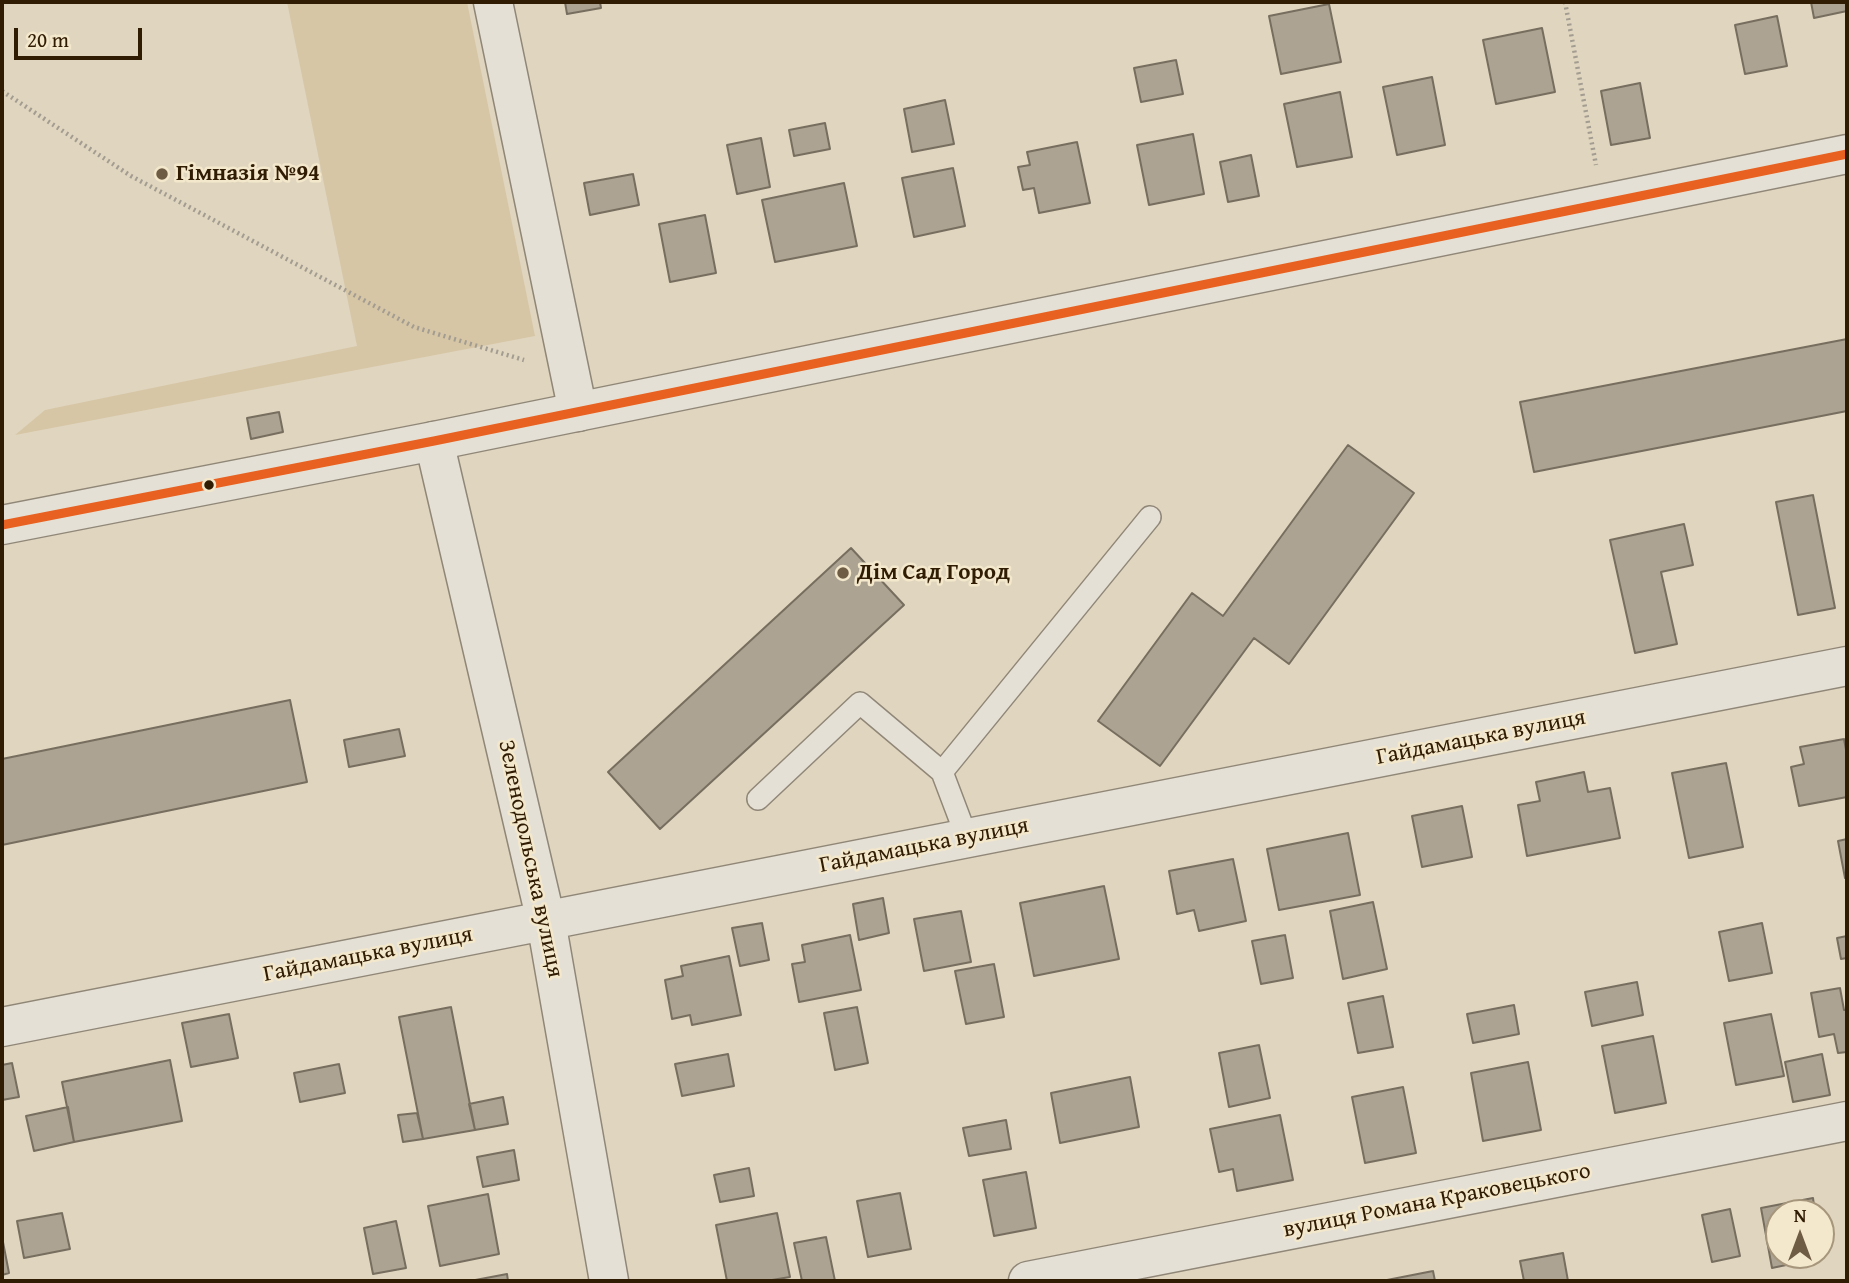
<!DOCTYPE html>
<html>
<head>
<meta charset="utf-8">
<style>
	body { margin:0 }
	#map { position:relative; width:1849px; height:1283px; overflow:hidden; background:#e0d5be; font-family:"Gentium Book Plus",serif }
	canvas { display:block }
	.frame { position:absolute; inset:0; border:4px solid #301b03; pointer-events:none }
	.north { position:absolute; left:1765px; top:1199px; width:70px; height:70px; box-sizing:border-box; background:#f3e8cc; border:2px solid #a5967c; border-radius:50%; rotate:0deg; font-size:19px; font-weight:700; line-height:28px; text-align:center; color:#301b03 }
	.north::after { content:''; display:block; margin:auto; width:24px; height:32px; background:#6e5c44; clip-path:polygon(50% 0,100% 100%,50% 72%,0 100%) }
	.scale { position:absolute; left:14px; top:28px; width:128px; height:32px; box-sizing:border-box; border:4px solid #301b03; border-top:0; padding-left:9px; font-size:21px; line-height:24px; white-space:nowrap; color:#301b03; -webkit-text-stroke:5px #f3e8cc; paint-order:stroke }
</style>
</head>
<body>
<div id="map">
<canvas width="1849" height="1283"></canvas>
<div class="frame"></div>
<div class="north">N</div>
<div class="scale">20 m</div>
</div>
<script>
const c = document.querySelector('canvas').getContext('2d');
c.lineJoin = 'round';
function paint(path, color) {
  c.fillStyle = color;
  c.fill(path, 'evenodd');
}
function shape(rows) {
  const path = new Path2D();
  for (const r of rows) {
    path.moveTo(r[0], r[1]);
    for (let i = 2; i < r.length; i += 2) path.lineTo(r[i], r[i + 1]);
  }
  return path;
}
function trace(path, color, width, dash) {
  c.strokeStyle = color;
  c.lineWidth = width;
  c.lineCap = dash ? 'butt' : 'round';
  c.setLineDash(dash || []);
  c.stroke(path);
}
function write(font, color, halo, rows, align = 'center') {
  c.font = font + ' "Gentium Book Plus",serif';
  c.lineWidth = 5;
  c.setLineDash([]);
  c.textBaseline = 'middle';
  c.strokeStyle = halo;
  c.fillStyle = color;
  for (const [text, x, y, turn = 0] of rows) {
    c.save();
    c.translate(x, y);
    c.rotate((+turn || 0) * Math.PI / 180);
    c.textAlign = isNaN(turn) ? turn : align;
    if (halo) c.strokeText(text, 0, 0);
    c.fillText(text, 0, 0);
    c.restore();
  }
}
paint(shape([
	[287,2,467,2,535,336,15,435,45,410,357,346]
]), '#d6c6a6');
const building = shape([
	[565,2,600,2,601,8,567,14,565,2],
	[1811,2,1847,2,1847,11,1814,18,1811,2],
	[1329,4,1341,62,1281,74,1269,16,1329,4],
	[1777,16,1787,66,1745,74,1735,25,1777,16],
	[1542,28,1555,92,1496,104,1483,40,1542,28],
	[1176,60,1183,94,1141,102,1134,68,1176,60],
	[1432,77,1445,145,1397,155,1383,87,1432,77],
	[1640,83,1650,138,1611,145,1601,91,1640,83],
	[1340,92,1352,157,1297,167,1284,104,1340,92],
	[945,100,954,144,912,152,904,109,945,100],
	[825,123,830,149,794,156,789,130,825,123],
	[1193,134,1204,194,1149,205,1137,145,1193,134],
	[761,138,770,187,737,194,727,145,761,138],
	[1077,142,1090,203,1039,213,1034,188,1023,190,1018,167,1030,165,1027,152,1077,142],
	[1251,155,1259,196,1228,202,1220,162,1251,155],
	[953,168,965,226,914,237,902,178,953,168],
	[633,174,639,205,590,215,584,183,633,174],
	[844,183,857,246,775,262,762,200,844,183],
	[705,215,716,273,670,282,659,224,705,215],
	[1847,339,1847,411,1534,472,1520,402,1847,339],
	[279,412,283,432,251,439,247,418,279,412],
	[1348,445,1414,493,1289,664,1254,638,1160,766,1098,721,1192,593,1223,616,1348,445],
	[1813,495,1835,608,1798,615,1776,502,1813,495],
	[1684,524,1693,565,1661,572,1677,644,1635,653,1610,540,1684,524],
	[851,548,904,605,660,829,608,772,851,548],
	[290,700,307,782,2,845,2,759,290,700],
	[399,729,405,756,349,767,344,740,399,729],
	[1844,739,1847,755,1847,797,1799,806,1791,767,1804,764,1800,747,1844,739],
	[1726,763,1743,847,1689,858,1672,773,1726,763],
	[1584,772,1588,792,1610,788,1620,838,1527,856,1518,805,1540,801,1536,782,1584,772],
	[1462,806,1472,857,1422,867,1412,816,1462,806],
	[1348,833,1360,895,1279,910,1267,849,1348,833],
	[1847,839,1847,877,1845,878,1838,841,1847,839],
	[1233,859,1246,921,1199,931,1194,910,1177,914,1169,871,1233,859],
	[1104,886,1119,959,1034,976,1020,903,1104,886],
	[883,898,889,933,859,940,853,904,883,898],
	[1373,902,1387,969,1343,979,1330,911,1373,902],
	[961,911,971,962,924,971,914,919,961,911],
	[762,923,769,960,740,966,732,928,762,923],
	[1762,923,1772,973,1729,981,1719,932,1762,923],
	[850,935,861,990,799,1002,792,964,805,962,802,945,850,935],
	[1285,935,1293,978,1261,984,1252,941,1285,935],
	[1847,936,1847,958,1841,959,1837,938,1847,936],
	[729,956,741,1015,692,1025,690,1015,672,1019,665,980,683,976,681,966,729,956],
	[994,964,1004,1017,966,1024,955,971,994,964],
	[1637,982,1643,1015,1592,1026,1585,992,1637,982],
	[1840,988,1844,1010,1847,1010,1847,1052,1838,1053,1834,1034,1819,1037,1811,993,1840,988],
	[1383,996,1393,1047,1358,1053,1348,1003,1383,996],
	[1514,1005,1519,1034,1473,1043,1467,1014,1514,1005],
	[451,1007,475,1130,423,1139,399,1017,451,1007],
	[857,1007,868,1063,835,1070,824,1013,857,1007],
	[229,1014,238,1058,191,1067,182,1023,229,1014],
	[1771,1014,1784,1076,1736,1085,1724,1023,1771,1014],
	[1653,1036,1666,1103,1615,1113,1602,1046,1653,1036],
	[1259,1045,1270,1098,1229,1107,1219,1053,1259,1045],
	[728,1054,734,1086,682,1096,675,1064,728,1054],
	[1822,1054,1830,1095,1793,1102,1785,1062,1822,1054],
	[170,1060,182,1121,74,1142,62,1082,170,1060],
	[1528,1062,1541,1130,1483,1141,1471,1073,1528,1062],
	[12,1063,19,1097,2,1100,2,1065,12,1063],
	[339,1064,345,1093,300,1102,294,1073,339,1064],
	[1130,1077,1139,1127,1060,1143,1051,1093,1130,1077],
	[1403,1087,1416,1153,1365,1163,1352,1097,1403,1087],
	[503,1097,508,1124,475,1130,469,1104,503,1097],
	[68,1107,74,1142,34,1151,26,1116,68,1107],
	[417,1113,423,1139,403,1142,398,1115,417,1113],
	[1280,1115,1293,1180,1237,1191,1233,1169,1219,1172,1210,1129,1280,1115],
	[1006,1120,1011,1149,969,1156,963,1128,1006,1120],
	[514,1150,519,1180,483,1187,477,1157,514,1150],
	[749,1168,754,1196,720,1202,714,1175,749,1168],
	[1026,1172,1036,1228,994,1236,983,1180,1026,1172],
	[900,1193,911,1249,868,1257,857,1201,900,1193],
	[488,1194,499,1254,440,1266,428,1206,488,1194],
	[1813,1198,1815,1213,1779,1213,1779,1255,1821,1255,1821,1242,1824,1257,1772,1268,1761,1208,1813,1198],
	[1730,1209,1740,1256,1712,1262,1702,1215,1730,1209],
	[62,1213,70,1249,24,1258,17,1221,62,1213],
	[777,1213,790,1277,766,1281,727,1281,716,1225,777,1213],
	[396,1221,406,1268,373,1274,364,1228,396,1221],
	[2,1237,9,1273,2,1275,2,1237],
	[826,1237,835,1281,802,1281,794,1243,826,1237],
	[1563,1253,1568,1281,1524,1281,1520,1261,1563,1253],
	[1433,1271,1435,1281,1387,1281,1387,1280,1433,1271],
	[507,1274,508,1281,470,1281,507,1274]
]);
paint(building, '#aca392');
trace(building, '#776e5f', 2);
const service = shape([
	[942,772,1150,517],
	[758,799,860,703,942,772,967,838]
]);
const minor = shape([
	[493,2,578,412],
	[434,441,546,921,609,1281],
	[2,1027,1847,666],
	[1028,1281,1847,1121]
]);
const tertiary = shape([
	[2,525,434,441,1847,154]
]);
trace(service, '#908778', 24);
trace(minor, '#908778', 41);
trace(tertiary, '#908778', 41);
trace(shape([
	[1565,2,1596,165],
	[2,91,131,176,414,327,524,360]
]), '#a39c91', 4.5, [2, 3.5]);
trace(service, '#e5e0d5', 21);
trace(minor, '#e5e0d5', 38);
trace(tertiary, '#e5e0d5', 38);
trace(shape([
	[2,525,434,441,1847,154]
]), '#e86120', 9);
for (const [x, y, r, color] of [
	[162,174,7,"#6e5c44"],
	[209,485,6,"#301b03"],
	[843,573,7,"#6e5c44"]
]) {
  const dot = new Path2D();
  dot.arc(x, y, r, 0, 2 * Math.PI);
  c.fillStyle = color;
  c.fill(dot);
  trace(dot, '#f3e8cc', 2.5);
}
write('bold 23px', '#301b03', '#f3e8cc', [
	["Гімназія №94",176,174],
	["Дім Сад Город",857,573]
], 'left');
write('23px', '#301b03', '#f3e8cc', [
	["Гайдамацька вулиця",1481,738,-11],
	["Гайдамацька вулиця",924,846,-11],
	["Зеленодольська вулиця",530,859,78],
	["Гайдамацька вулиця",368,955,-11],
	["вулиця Романа Краковецького",1437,1201,-11]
]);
</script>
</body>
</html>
